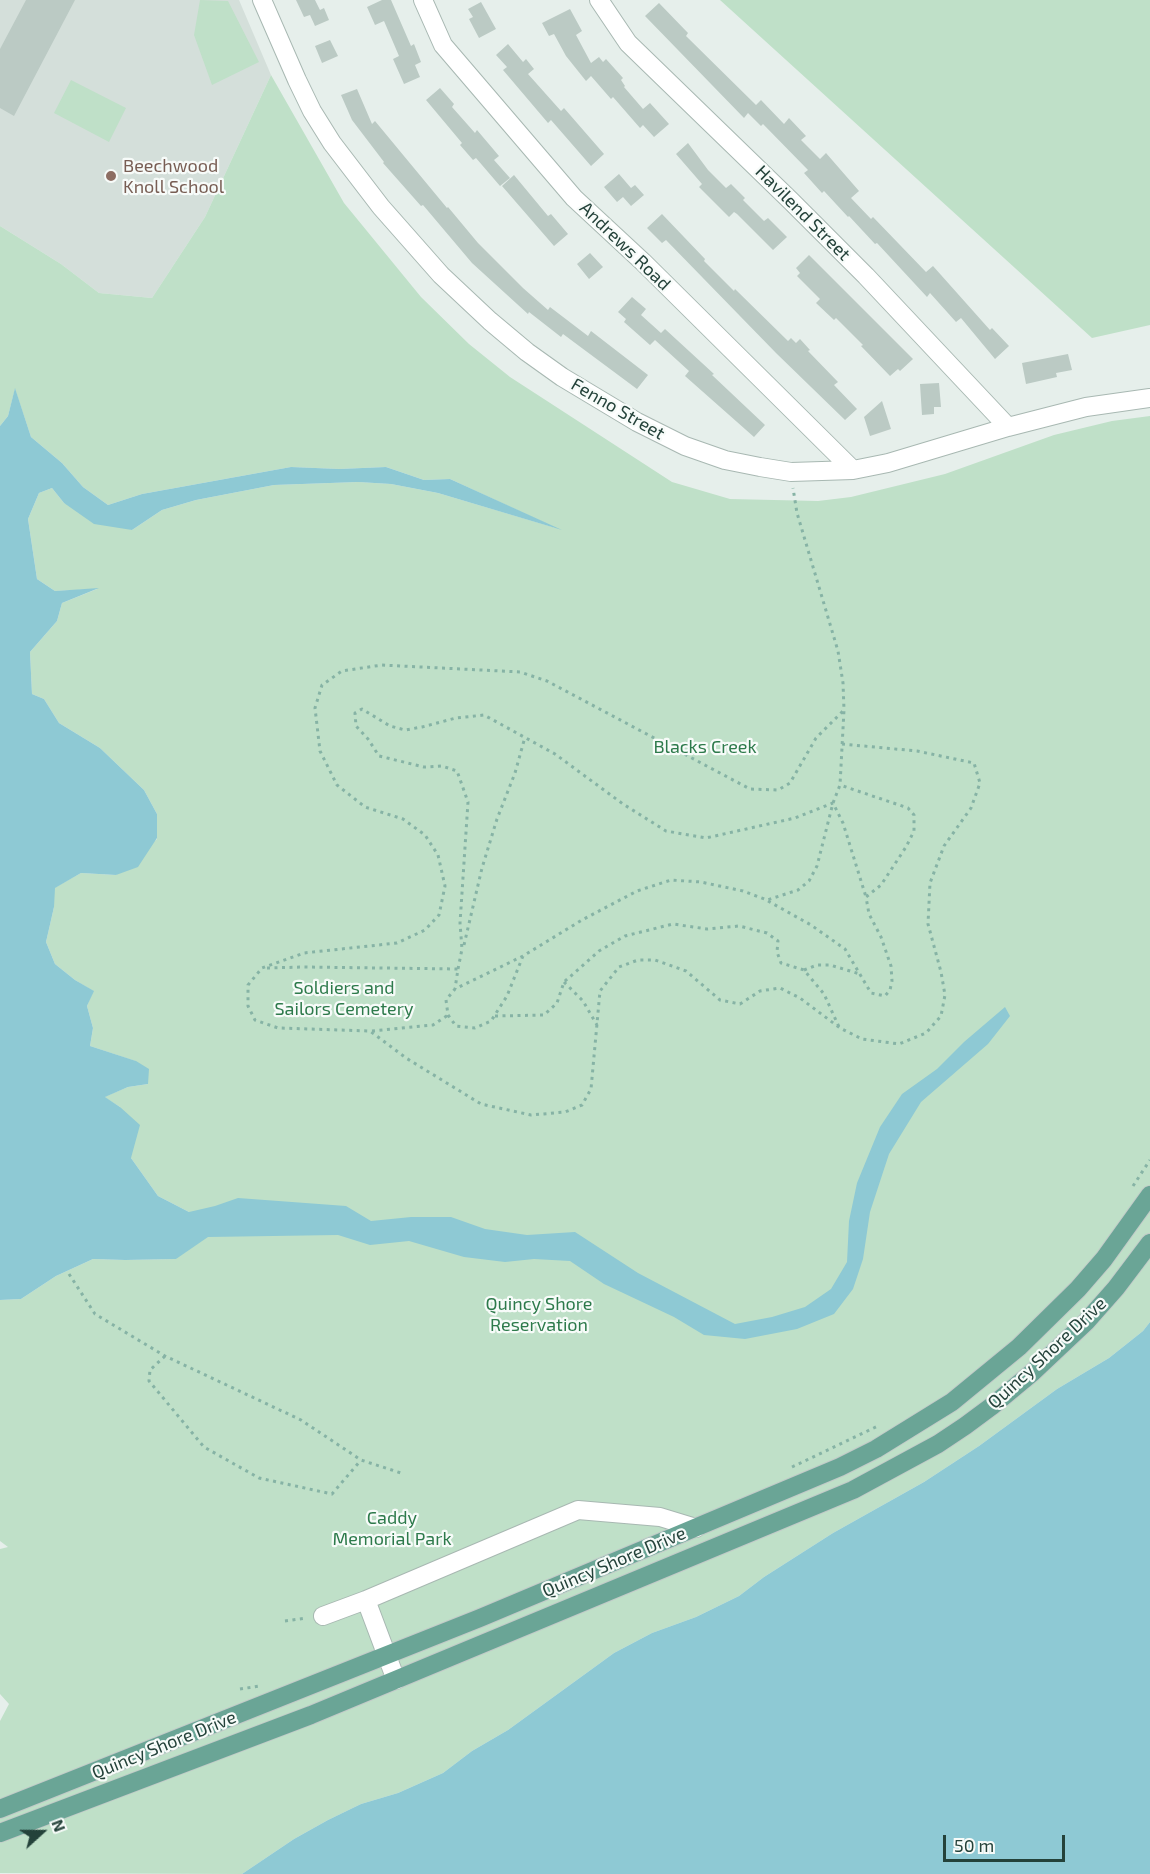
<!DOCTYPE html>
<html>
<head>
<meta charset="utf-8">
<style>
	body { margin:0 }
	#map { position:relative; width:1150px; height:1874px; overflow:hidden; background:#e6efeb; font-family:"Exo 2",sans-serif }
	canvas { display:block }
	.north { position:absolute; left:12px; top:1802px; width:60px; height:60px; -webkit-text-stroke:4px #f7fbf9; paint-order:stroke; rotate:69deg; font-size:16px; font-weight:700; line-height:24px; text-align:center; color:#24423a }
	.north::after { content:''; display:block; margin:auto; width:21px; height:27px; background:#24423a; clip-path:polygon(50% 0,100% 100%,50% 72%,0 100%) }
	.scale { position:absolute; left:943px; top:1835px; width:122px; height:27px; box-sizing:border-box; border:3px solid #24423a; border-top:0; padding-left:8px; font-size:18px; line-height:21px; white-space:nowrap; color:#24423a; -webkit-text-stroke:4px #f7fbf9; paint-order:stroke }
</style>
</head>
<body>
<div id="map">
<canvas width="1150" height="1874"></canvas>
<div class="north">N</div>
<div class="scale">50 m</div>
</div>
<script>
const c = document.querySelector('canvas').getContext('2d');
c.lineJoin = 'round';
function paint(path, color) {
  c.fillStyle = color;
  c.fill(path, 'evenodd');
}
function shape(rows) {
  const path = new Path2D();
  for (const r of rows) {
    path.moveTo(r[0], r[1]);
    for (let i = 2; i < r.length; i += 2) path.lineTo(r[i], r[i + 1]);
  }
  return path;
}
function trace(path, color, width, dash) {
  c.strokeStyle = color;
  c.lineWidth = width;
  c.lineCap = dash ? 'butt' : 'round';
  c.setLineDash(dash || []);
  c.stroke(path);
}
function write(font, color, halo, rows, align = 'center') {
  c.font = font + ' "Exo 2",sans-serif';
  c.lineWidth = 4.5;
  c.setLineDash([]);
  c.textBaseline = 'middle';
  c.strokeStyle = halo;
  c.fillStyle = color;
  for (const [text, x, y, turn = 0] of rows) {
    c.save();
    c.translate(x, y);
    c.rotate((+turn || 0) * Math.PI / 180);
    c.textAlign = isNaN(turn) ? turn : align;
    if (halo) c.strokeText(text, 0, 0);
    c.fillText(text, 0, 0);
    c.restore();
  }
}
paint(shape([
	[0,0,239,0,271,75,205,217,152,298,99,293,61,264,0,226]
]), '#d4dfda');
paint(shape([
	[200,0,228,1,259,62,212,85,194,35],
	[720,0,1150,0,1150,325,1092,338],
	[271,75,344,203,421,297,469,344,510,377,672,482,730,499,818,501,851,497,945,474,1054,435,1112,421,1150,416,1150,1322,1143,1331,1109,1358,1057,1389,979,1446,924,1482,833,1533,764,1577,739,1596,696,1617,652,1633,614,1653,508,1730,472,1751,443,1773,398,1793,361,1804,328,1820,294,1839,242,1874,0,1873,0,1721,9,1704,0,1694,0,1549,8,1547,0,1541,0,1300,21,1299,56,1276,93,1259,125,1260,176,1259,189,1212,158,1196,131,1158,120,1107,104,1097,128,1087,148,1084,135,1061,90,1046,93,1028,87,1006,93,991,75,980,55,964,46,942,54,907,54,888,81,873,116,875,157,839,157,814,144,790,100,748,59,723,44,699,32,694,30,652,57,621,62,603,97,589,55,591,37,579,28,519,39,493,52,488,64,503,132,530,162,510,196,500,274,485,358,482,391,484,438,493,556,528,450,479,424,480,386,467,339,469,291,467,142,494,108,505,83,487,62,463,31,437,15,389,8,416,0,426,0,226,61,264,99,293,152,298,205,217],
	[71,80,126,108,109,142,54,113]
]), '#bfe0c8');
paint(shape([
	[15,388,31,437,62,463,83,487,108,505,142,494,291,467,339,469,386,467,424,480,450,479,562,530,438,493,391,484,358,482,274,485,196,500,162,510,132,530,94,524,64,503,52,488,39,493,28,519,37,579,55,591,99,588,62,603,57,621,30,652,32,694,44,699,59,723,100,748,144,790,157,814,157,838,138,867,116,875,81,873,55,888,54,907,46,942,55,964,75,980,94,991,87,1006,93,1028,90,1046,136,1061,149,1069,148,1084,128,1087,105,1097,120,1107,140,1125,131,1158,158,1196,189,1212,215,1206,238,1198,346,1206,371,1221,411,1217,451,1217,485,1229,527,1235,575,1232,638,1273,735,1324,772,1317,805,1307,831,1289,847,1262,849,1221,857,1183,880,1127,902,1094,937,1069,964,1042,1005,1007,1010,1016,988,1044,921,1102,889,1154,870,1212,863,1259,853,1289,834,1314,797,1329,745,1339,704,1335,674,1317,604,1284,570,1261,534,1259,505,1262,464,1257,409,1241,370,1245,338,1235,208,1237,176,1259,125,1260,93,1259,56,1276,21,1299,0,1300,0,426,8,416],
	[1150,1322,1150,1874,242,1874,294,1839,328,1820,361,1804,398,1793,443,1773,472,1751,508,1730,614,1653,652,1633,696,1617,739,1596,764,1577,833,1533,924,1482,979,1446,1057,1389,1109,1358,1143,1331]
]), '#8ec9d4');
paint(shape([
	[26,0,75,0,14,116,0,108,0,49],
	[296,0,315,0,320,10,324,8,329,20,315,26,310,15,304,17],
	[382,0,391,0,411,46,414,44,421,62,415,65,420,77,404,84,393,59,399,56,384,21,375,25,367,7],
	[481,2,496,29,479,38,469,19,473,17,468,9],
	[659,3,688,33,686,36,756,105,761,100,784,124,789,118,806,136,801,140,820,159,826,153,859,191,851,198,871,219,873,217,926,272,933,266,990,330,992,328,1009,346,995,359,961,318,956,322,930,293,927,297,877,243,875,244,849,216,848,217,824,191,822,193,804,173,808,170,763,124,761,126,748,113,744,118,645,16],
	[570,9,582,31,576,35,591,63,599,57,603,62,606,59,623,78,621,80,625,86,624,87,643,109,650,103,669,124,654,137,643,125,640,128,613,97,611,99,591,76,586,81,566,56,554,34,549,36,542,23],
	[330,40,338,56,322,63,315,46],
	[508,44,523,62,526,59,534,69,528,74,561,111,564,108,604,154,591,166,551,120,548,123,503,70,507,67,496,55],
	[440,88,454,104,452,107,475,133,477,130,499,156,494,160,510,178,500,186,476,158,473,160,460,145,462,143,426,100],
	[357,89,372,124,375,121,447,208,448,207,478,243,523,288,548,310,550,307,588,336,591,331,648,375,637,389,563,334,561,337,529,312,528,314,472,263,423,205,421,206,383,163,384,162,352,120,341,95],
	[688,143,708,170,726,188,731,184,745,198,743,200,764,221,768,218,787,237,773,250,737,214,734,212,729,217,699,187,702,184,676,154],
	[619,174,631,188,635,185,644,195,631,206,623,197,617,202,604,187],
	[514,175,548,216,551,214,568,234,554,246,502,186],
	[662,214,705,259,704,261,734,291,735,289,788,341,791,338,796,343,800,339,810,350,808,351,838,382,834,385,857,409,845,420,776,353,666,240,662,243,647,228],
	[590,253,603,267,589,279,577,264],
	[809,255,913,359,900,371,898,369,890,376,861,346,863,345,836,318,834,320,816,303,820,299,797,276,800,273,796,268],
	[632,297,646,309,641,315,661,333,665,329,714,374,712,375,765,425,754,437,685,376,689,371,655,340,650,345,624,322,626,319,618,312],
	[1068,354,1072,370,1056,373,1057,377,1026,384,1022,363],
	[939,383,941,407,934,407,934,414,922,415,920,384],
	[882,401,891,429,870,436,864,417]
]), '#bbcac4');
const minor = shape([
	[262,0,297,80,312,111,332,143,381,207,441,275,490,321,527,352,562,377,637,422,685,446,725,460,760,467,791,472,853,470,888,463,1008,427,1086,407,1150,398],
	[423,0,443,45,574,198,643,262,853,470],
	[599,0,628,43,791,201,866,276,1008,427],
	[323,1616,366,1600],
	[396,1680,366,1600,578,1510,660,1517,696,1528]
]);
const major = shape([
	[0,1809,480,1618,840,1467,876,1449,952,1402,1019,1347,1078,1289,1104,1259,1150,1195],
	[0,1833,311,1715,853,1490,938,1444,965,1426,992,1406,1033,1372,1086,1322,1116,1288,1150,1243]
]);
trace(minor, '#a8b8b2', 20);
trace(major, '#c2cac8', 20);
trace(shape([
	[842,744,917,751,974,763,980,783,971,808,944,846,930,883,928,924,941,972,945,995,941,1016,926,1033,899,1044,862,1039,840,1028,800,998,780,988,760,991,740,1004,720,1000,686,971,655,960,638,960,619,967,600,991,591,1089,582,1105,565,1112,531,1115,481,1104,406,1058,370,1031,278,1028,255,1020,248,1006,248,985,262,968,304,953,397,943,425,930,439,915,445,886,438,855,425,835,403,819,365,807,337,785,320,751,315,708,322,685,342,671,382,665,520,672,547,681,750,789,778,790,790,783,816,738,844,710],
	[768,901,811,925,845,949,871,993,885,996,890,990,892,981,891,966,881,937,869,914,866,897,881,885,906,847,914,831,914,815,908,808,840,785],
	[464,945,482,868,497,819,515,773,525,737],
	[523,956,507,996,491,1021,475,1028,456,1026,448,1015,446,1000,455,989,523,956,582,920,637,891,671,880,701,882,743,891,767,900,798,890,809,881,817,866,833,803,840,785,844,710,843,683,838,651,797,513,793,488],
	[267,968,304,967,458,969,455,989],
	[458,969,462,949,460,923,468,802,457,771,442,766,424,767,379,756,368,739,356,726,355,713,362,709,390,726,405,730,422,727,456,718,484,715,555,754,623,804,666,831,706,838,795,818,833,803,843,823,866,897],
	[804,970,817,965,830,965,860,974],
	[564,982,583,1001,597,1025],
	[495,1016,544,1015,557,1003,564,982,599,951,625,936,673,924,707,929,739,926,767,933,778,941,777,952,781,963,804,970,824,994,839,1027],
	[372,1031,433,1025,448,1015],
	[1133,1186,1150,1160],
	[69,1274,95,1314,165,1356,301,1420,361,1460,404,1474],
	[165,1356,150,1370,149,1381,204,1447,259,1478,332,1494,361,1460],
	[792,1467,878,1426],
	[285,1621,307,1618],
	[240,1689,260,1686]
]), '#86b3a5', 3, [3, 4.5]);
trace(minor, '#fff', 18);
trace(major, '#6aa596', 18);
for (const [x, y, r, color] of [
	[111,176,6,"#8d6e63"]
]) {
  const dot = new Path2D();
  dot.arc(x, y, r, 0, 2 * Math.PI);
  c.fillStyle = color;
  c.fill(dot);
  trace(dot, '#f7fbf9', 2);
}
write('18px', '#785e54', '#f7fbf9', [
	["Beechwood",123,166],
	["Knoll School",123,187]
], 'left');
write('18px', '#24423a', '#f7fbf9', [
	["Havilend Street",803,213,45],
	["Andrews Road",625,246,44],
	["Fenno Street",618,409,30],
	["Quincy Shore Drive",1047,1353,-43],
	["Quincy Shore Drive",614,1562,-23],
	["Quincy Shore Drive",164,1745,-22]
]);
write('18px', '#2d7a4b', '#f7fbf9', [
	["Blacks Creek",705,747],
	["Soldiers and",344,988],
	["Sailors Cemetery",344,1009],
	["Quincy Shore",539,1304],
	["Reservation",539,1325],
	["Caddy",392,1518],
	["Memorial Park",392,1539]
]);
</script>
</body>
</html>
